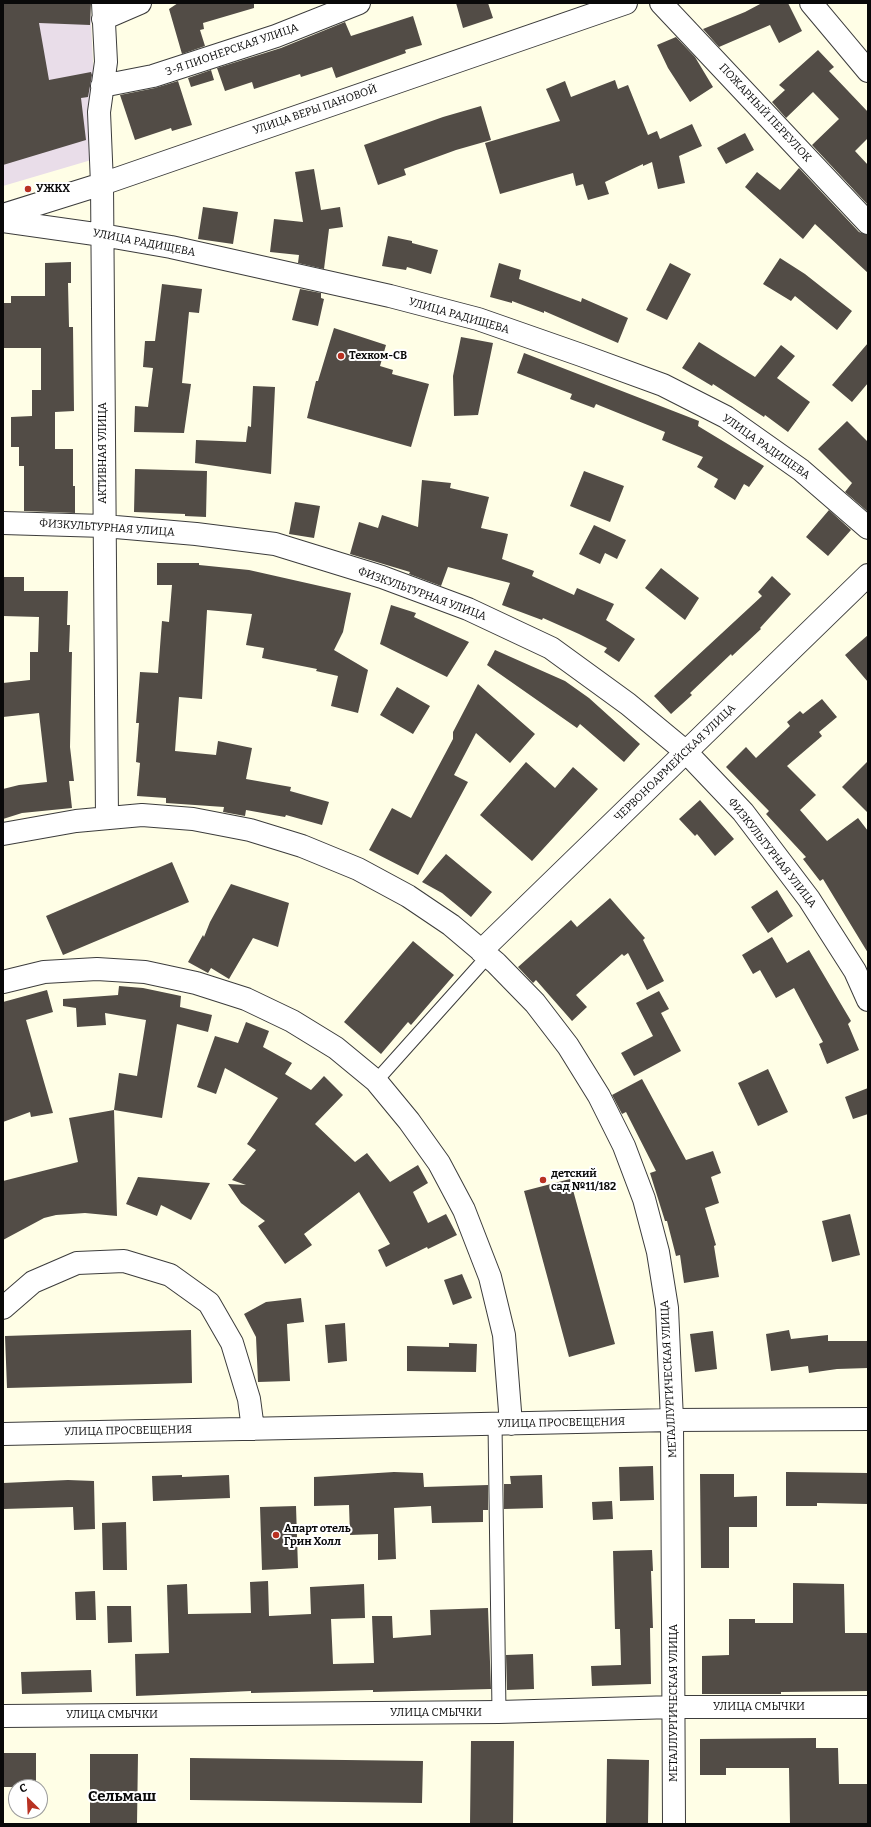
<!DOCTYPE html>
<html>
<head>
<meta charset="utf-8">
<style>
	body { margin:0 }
	#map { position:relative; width:871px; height:1827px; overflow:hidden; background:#fffee6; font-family:Bitter,serif }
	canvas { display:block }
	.frame { position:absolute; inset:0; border:4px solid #090909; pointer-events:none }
	.north { position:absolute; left:8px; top:1779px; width:40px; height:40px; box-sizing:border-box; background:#fff; border:1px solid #9d9d9d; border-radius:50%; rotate:336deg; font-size:11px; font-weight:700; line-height:16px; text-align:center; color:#090909 }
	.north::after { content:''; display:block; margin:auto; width:14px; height:18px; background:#b83122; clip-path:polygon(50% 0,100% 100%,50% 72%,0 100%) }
</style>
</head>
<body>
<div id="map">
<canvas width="871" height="1827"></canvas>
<div class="frame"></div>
<div class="north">С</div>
</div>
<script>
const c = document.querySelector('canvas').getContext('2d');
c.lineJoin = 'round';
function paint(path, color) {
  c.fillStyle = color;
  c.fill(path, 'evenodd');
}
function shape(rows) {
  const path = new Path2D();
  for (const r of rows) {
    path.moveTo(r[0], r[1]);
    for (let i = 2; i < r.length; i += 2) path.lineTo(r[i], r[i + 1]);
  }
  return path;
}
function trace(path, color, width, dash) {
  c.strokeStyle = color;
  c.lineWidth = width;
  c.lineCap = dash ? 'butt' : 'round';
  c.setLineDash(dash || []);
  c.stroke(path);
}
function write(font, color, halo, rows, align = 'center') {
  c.font = font + ' Bitter,serif';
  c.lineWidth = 4;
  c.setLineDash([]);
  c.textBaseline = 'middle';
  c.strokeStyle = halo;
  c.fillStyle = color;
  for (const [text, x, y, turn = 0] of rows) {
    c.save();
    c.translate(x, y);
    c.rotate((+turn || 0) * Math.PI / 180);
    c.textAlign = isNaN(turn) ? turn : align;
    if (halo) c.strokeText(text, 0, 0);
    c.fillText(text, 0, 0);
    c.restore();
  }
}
paint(shape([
	[3,3,90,3,98,158,3,186]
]), '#e9dde9');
paint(shape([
	[3,3,91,3,90,25,39,23,49,80,91,72,92,75,88,97,81,98,86,140,3,165],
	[178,3,254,3,254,8,203,23,204,29,200,30,205,46,182,54,169,9],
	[456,3,488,3,493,18,463,28],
	[762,3,788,3,802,31,779,43,770,25,719,47,703,29,745,12],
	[413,16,422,45,405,50,406,53,336,78,332,67,301,77,300,74,254,89,252,82,225,91,217,68,281,48,345,22,351,36],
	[676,37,695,57,713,87,690,102,668,68,657,45],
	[818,50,834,67,829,71,868,112,868,138,855,151,868,165,868,205,812,145,839,119,813,92,786,118,772,102,785,90,779,85],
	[211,70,214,80,191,87,188,78],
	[615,80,618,89,628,85,648,135,657,131,660,139,692,124,702,146,679,156,685,183,658,189,652,162,643,166,643,164,605,182,609,194,588,200,583,184,576,186,573,173,500,194,485,143,560,121,546,89,565,81,571,97],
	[178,81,192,125,172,131,171,128,135,140,120,95,155,88],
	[481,106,491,140,456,150,404,169,406,175,378,185,364,145,443,117],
	[745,133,754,150,726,164,717,148],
	[799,168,859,232,868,235,868,273,815,224,803,239,745,187,757,172,780,190],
	[314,169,321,210,340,207,343,227,329,229,324,269,298,263,299,255,270,252,274,219,303,222,295,172],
	[203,207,238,212,233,244,198,239],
	[388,236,412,241,412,243,438,250,431,274,407,267,406,270,382,266],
	[780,258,805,274,852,311,837,330,795,296,791,301,763,284],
	[71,262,71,283,68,283,69,327,73,327,74,411,55,412,55,449,73,449,73,486,75,486,75,513,24,511,24,466,19,466,19,447,11,447,11,417,32,416,32,390,41,390,41,348,3,348,3,303,11,303,11,296,45,296,45,263],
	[499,263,521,270,519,279,581,302,582,298,628,318,618,343,544,311,544,313,512,301,512,303,490,297],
	[670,263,691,274,667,320,646,310],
	[162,284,202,289,199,313,189,312,182,383,191,384,184,433,134,432,135,406,148,407,153,368,143,367,145,341,155,341],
	[300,289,321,293,321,298,324,299,318,326,292,320],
	[334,328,386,345,380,366,393,370,392,374,429,384,411,447,307,418,316,381,318,381],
	[461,337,493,343,478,415,454,416,453,376],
	[699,342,755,377,781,345,795,356,777,378,810,402,788,432,765,415,764,417,713,384,712,386,682,368],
	[868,343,868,383,852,402,832,385],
	[524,353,699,421,698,426,764,466,749,487,744,484,735,500,714,487,718,479,697,467,703,457,662,440,665,432,596,404,594,408,570,399,572,394,517,373],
	[253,386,275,387,271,474,195,463,196,440,246,442,248,426,251,427],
	[847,421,868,442,867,511,845,492,852,483,818,449],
	[135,469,207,471,206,517,185,516,185,514,134,512],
	[584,471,624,486,610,522,570,506],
	[422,480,451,483,450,488,489,497,481,528,508,534,502,559,534,571,532,576,574,595,577,588,614,604,606,620,635,639,619,662,604,652,607,648,579,634,543,618,542,620,502,605,510,583,448,567,441,586,409,574,410,572,350,554,359,522,378,528,382,515,418,527],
	[295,502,320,506,314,538,289,534],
	[829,510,851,530,828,556,806,537],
	[594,525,626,540,617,559,605,553,600,564,579,554],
	[157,563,199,563,199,565,249,570,351,593,343,632,334,650,368,670,358,713,331,706,338,676,316,671,317,669,262,658,264,648,246,645,252,614,207,610,202,699,179,697,175,751,216,755,218,741,252,748,246,779,291,787,290,791,329,802,322,825,286,815,285,817,246,810,245,816,223,812,224,807,166,803,166,798,137,796,140,763,136,762,139,723,136,723,140,672,158,673,162,621,169,622,172,585,157,585],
	[661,568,699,598,685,620,645,588],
	[772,576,791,594,760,628,761,629,732,656,731,654,690,693,692,695,671,714,654,696,762,596,758,592],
	[3,577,24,577,24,591,68,591,67,625,70,625,69,652,72,652,70,747,74,781,69,781,72,808,22,813,3,819,3,789,19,785,47,782,39,713,3,717,3,683,30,680,30,652,38,652,39,617,3,616],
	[391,605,416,613,414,617,469,642,447,677,380,644],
	[868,635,868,682,845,655],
	[495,650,565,681,589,698,640,744,624,762,580,724,577,728,487,665],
	[478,684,535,734,510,763,476,733,454,775,468,782,418,875,369,850,392,808,411,818,453,739,453,732],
	[397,687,430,706,413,734,380,715],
	[822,699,837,717,819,732,822,736,787,766,816,795,800,810,827,841,858,818,868,831,868,953,823,879,820,881,803,859,806,857,766,814,769,811,726,767,746,747,756,758,790,726,787,722,800,711,803,714],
	[868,761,868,813,842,787],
	[526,762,555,788,573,767,598,789,532,861,480,815],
	[700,800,734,839,715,856,697,834,695,836,679,819],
	[446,854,492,892,471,917,442,893,422,882],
	[172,862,189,902,63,955,46,916],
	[231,884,289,903,278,947,253,938,229,979,211,968,208,973,188,962,203,935,204,937,210,922],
	[777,890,793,916,768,933,751,907],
	[610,898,645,938,643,940,664,981,647,990,628,953,624,956,622,954,576,995,587,1007,572,1021,536,980,533,983,518,967,571,920,577,927],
	[772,937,787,963,809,950,851,1021,848,1024,859,1050,827,1064,819,1044,823,1042,794,988,776,998,760,970,753,974,742,955],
	[413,941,454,975,411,1025,408,1022,381,1054,344,1022],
	[119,986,143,988,181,996,180,1007,212,1015,208,1032,177,1024,162,1118,114,1110,117,1216,85,1213,56,1215,44,1218,3,1240,3,1181,78,1162,69,1118,114,1110,119,1073,137,1076,146,1020,105,1013,106,1025,77,1027,76,1008,63,1006,63,999,118,995],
	[47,990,53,1012,26,1020,53,1113,31,1117,30,1112,3,1122,3,1002],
	[659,991,669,1009,661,1013,681,1051,634,1076,621,1053,653,1036,636,1003],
	[246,1022,269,1031,263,1047,292,1063,285,1074,311,1090,324,1076,343,1095,315,1124,355,1162,367,1153,390,1182,418,1165,428,1183,413,1192,428,1223,446,1214,457,1235,428,1249,427,1247,386,1267,378,1250,390,1244,359,1192,304,1234,312,1245,285,1264,258,1226,265,1221,241,1203,228,1184,246,1185,232,1180,256,1150,247,1144,278,1098,225,1068,216,1094,197,1087,215,1036,238,1043],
	[768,1069,788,1112,758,1126,738,1083],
	[642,1079,686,1160,713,1151,721,1173,711,1177,719,1203,705,1208,716,1245,714,1246,719,1277,684,1283,680,1255,676,1256,667,1221,665,1221,650,1173,656,1171,626,1112,622,1114,612,1095],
	[868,1088,868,1114,853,1119,845,1097],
	[138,1177,210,1183,191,1220,161,1205,157,1216,126,1204],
	[570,1179,615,1344,569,1357,524,1191],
	[850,1214,860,1255,832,1262,822,1221],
	[462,1274,472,1298,453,1305,444,1280],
	[301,1298,304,1322,287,1324,290,1381,258,1382,256,1337,244,1314,266,1302],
	[345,1323,347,1361,328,1363,325,1325],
	[191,1330,192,1383,7,1388,5,1336],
	[789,1330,791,1339,828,1335,828,1341,868,1341,868,1368,837,1369,809,1373,808,1366,771,1371,766,1334],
	[713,1331,717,1369,695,1372,690,1334],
	[449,1343,477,1344,476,1372,407,1371,407,1346,449,1347],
	[653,1466,654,1500,620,1501,619,1467],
	[394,1472,423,1473,424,1487,488,1485,488,1510,483,1510,483,1522,432,1523,431,1506,394,1508,396,1559,378,1560,378,1534,350,1535,349,1505,314,1506,314,1477],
	[786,1472,868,1473,868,1504,817,1503,817,1506,786,1506],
	[700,1474,734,1474,734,1497,757,1496,757,1527,729,1527,729,1568,701,1568],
	[182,1475,182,1477,229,1475,230,1498,153,1501,152,1476],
	[542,1475,543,1508,504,1509,504,1484,511,1484,510,1476],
	[68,1480,94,1481,95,1529,74,1530,73,1507,3,1509,3,1483],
	[612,1501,613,1519,593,1520,592,1502],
	[296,1506,298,1568,262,1570,260,1507],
	[126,1522,127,1570,103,1570,102,1523],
	[652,1550,653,1571,651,1571,653,1628,650,1628,651,1684,592,1686,591,1666,621,1665,620,1629,615,1629,613,1551],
	[268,1581,269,1616,311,1614,310,1587,364,1584,365,1618,331,1619,333,1664,374,1663,372,1616,392,1616,393,1638,431,1635,430,1610,488,1608,491,1689,373,1692,373,1690,251,1693,251,1691,136,1696,135,1654,169,1653,167,1585,187,1584,188,1614,251,1613,250,1582],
	[793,1583,844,1584,845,1633,868,1633,868,1691,781,1692,781,1694,702,1694,702,1656,729,1655,729,1619,755,1619,755,1623,793,1623],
	[95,1591,96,1620,76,1620,75,1592],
	[107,1606,131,1606,132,1642,108,1643],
	[533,1654,534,1689,507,1690,506,1655],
	[91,1670,92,1692,22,1694,21,1672],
	[816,1738,816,1748,838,1748,839,1784,868,1784,868,1824,790,1824,789,1768,726,1768,726,1775,700,1775,700,1739],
	[471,1741,514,1741,513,1824,470,1824],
	[3,1753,36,1753,36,1787,3,1787],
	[90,1754,138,1754,137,1824,90,1824],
	[190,1758,423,1761,422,1803,190,1800],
	[607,1759,649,1760,648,1824,606,1824]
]), '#524c46');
const lane = shape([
	[376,1081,488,956],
	[495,1424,499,1712]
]);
const street = shape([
	[103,3,106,62,99,112,102,184,107,818],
	[661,3,868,223],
	[811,3,868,71],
	[103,19,140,3],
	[102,86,153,76,276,36,359,3],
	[3,215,102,184,626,3],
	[3,221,102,235,171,247,390,296,478,319,581,355,663,385,726,417,801,470,868,528],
	[3,523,104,526,196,534,275,544,382,577,468,609,551,648,628,704,686,752,743,812,809,899,855,971,868,1000],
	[3,834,76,821,142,815,193,819,250,830,302,846,358,869,408,896,451,925,496,963,535,1003,568,1046,599,1096,624,1146,644,1199,658,1252,667,1308,672,1420,674,1824],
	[481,951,868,575],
	[3,982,44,972,97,969,145,972,196,983,246,999,292,1021,336,1048,376,1081,409,1121,439,1163,464,1210,490,1277,504,1335,511,1424],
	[3,1308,33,1282,77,1263,124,1261,170,1275,209,1303,232,1343,249,1399,253,1429],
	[3,1434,672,1420,868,1419],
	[3,1716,499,1712,674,1707,868,1707]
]);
trace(lane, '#3c3c3c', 15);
trace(street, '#3c3c3c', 24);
trace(lane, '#fff', 13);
trace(street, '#fff', 22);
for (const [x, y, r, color] of [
	[28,189,4,"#b83122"],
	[341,356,4,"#b83122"],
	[543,1180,4,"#b83122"],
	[276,1535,4,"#b83122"]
]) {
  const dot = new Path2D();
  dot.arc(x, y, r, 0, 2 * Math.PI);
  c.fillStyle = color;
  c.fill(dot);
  trace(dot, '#fff', 1.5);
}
write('11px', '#090909', '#fff', [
	["3-Я ПИОНЕРСКАЯ УЛИЦА",232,50,-19],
	["УЛИЦА ВЕРЫ ПАНОВОЙ",315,110,-19],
	["ПОЖАРНЫЙ ПЕРЕУЛОК",765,113,47],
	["УЛИЦА РАДИЩЕВА",144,243,11],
	["УЛИЦА РАДИЩЕВА",459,316,16],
	["УЛИЦА РАДИЩЕВА",766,447,35],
	["АКТИВНАЯ УЛИЦА",103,453,-90],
	["ФИЗКУЛЬТУРНАЯ УЛИЦА",107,528,4],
	["ФИЗКУЛЬТУРНАЯ УЛИЦА",422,594,20],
	["ЧЕРВОНОАРМЕЙСКАЯ УЛИЦА",675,763,-44],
	["ФИЗКУЛЬТУРНАЯ УЛИЦА",772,853,52],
	["МЕТАЛЛУРГИЧЕСКАЯ УЛИЦА",669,1379,-93],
	["УЛИЦА ПРОСВЕЩЕНИЯ",561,1423,-1],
	["УЛИЦА ПРОСВЕЩЕНИЯ",128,1431,-1],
	["МЕТАЛЛУРГИЧЕСКАЯ УЛИЦА",674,1703,-90],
	["УЛИЦА СМЫЧКИ",759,1707],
	["УЛИЦА СМЫЧКИ",436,1713],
	["УЛИЦА СМЫЧКИ",112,1715]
]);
write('bold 11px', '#090909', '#fff', [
	["УЖКХ",36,189],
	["Техком-СВ",349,356],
	["детский",551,1174],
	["сад №11/182",551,1187],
	["Апарт отель",284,1529],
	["Грин Холл",284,1542]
], 'left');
write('bold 15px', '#090909', '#fff', [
	["Сельмаш",122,1797]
]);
</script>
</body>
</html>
